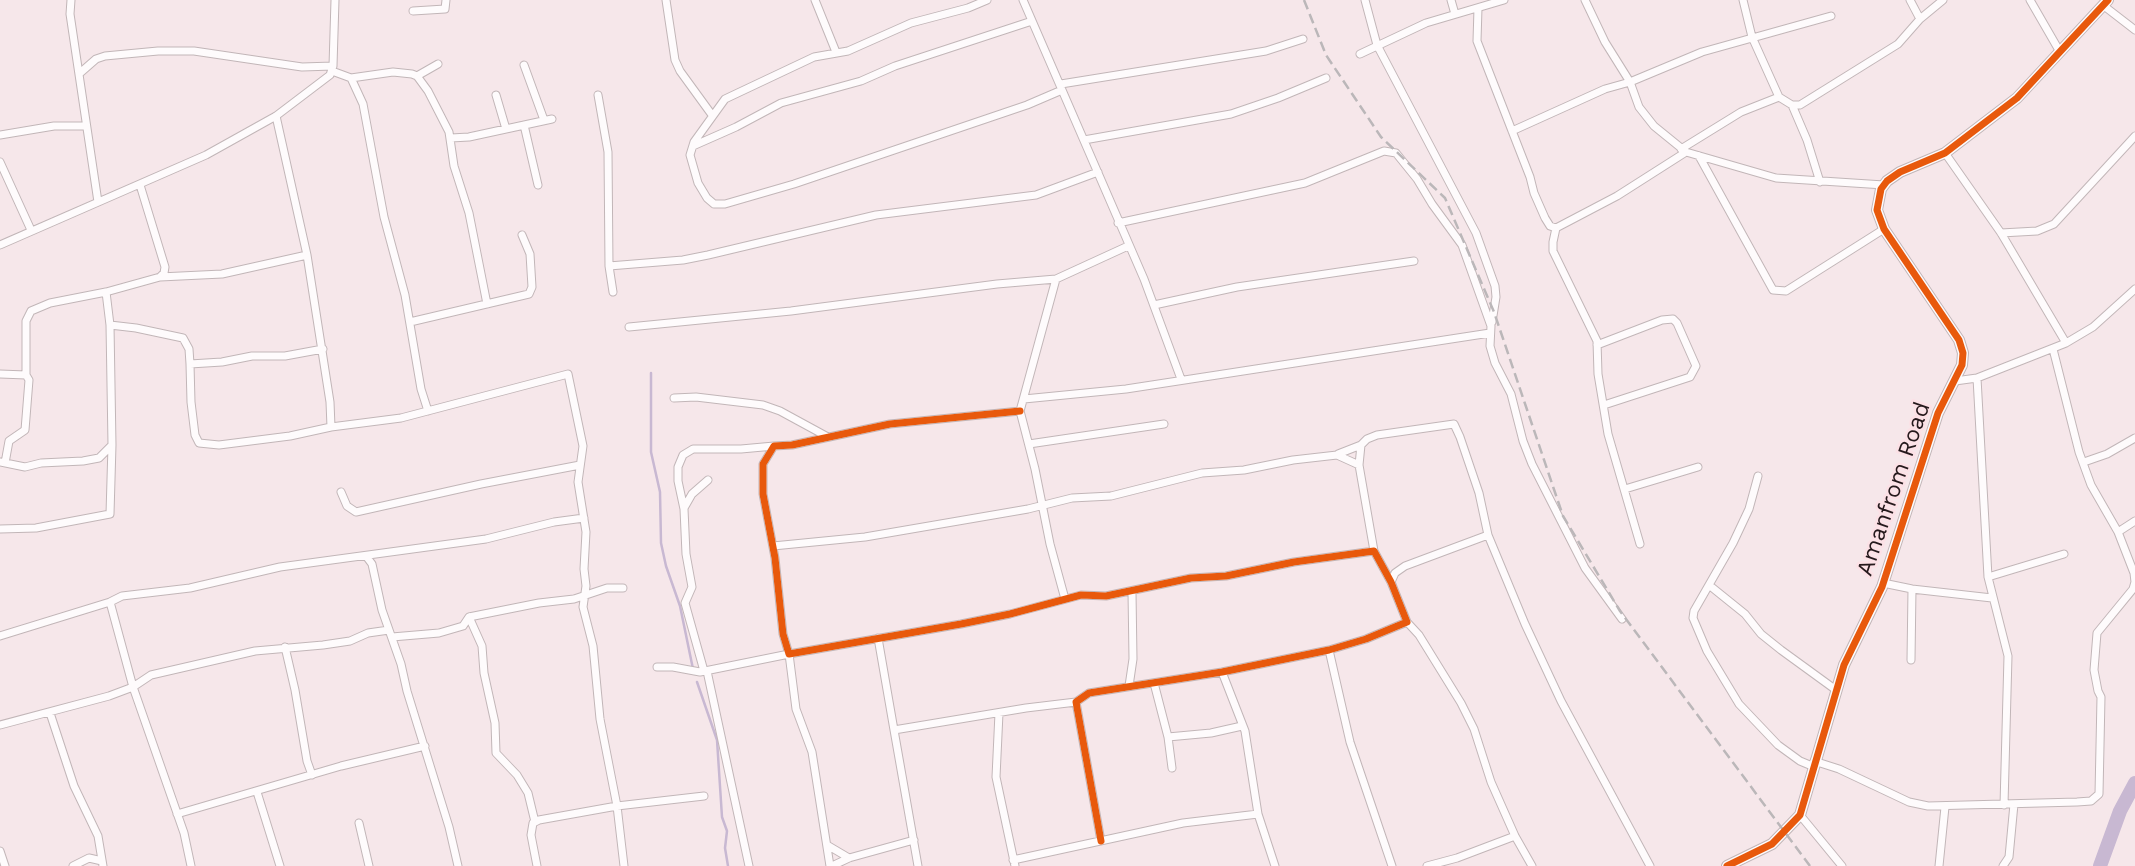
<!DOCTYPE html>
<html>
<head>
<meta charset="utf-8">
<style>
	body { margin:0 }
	canvas { display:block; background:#f6e7ea }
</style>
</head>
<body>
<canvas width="2135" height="866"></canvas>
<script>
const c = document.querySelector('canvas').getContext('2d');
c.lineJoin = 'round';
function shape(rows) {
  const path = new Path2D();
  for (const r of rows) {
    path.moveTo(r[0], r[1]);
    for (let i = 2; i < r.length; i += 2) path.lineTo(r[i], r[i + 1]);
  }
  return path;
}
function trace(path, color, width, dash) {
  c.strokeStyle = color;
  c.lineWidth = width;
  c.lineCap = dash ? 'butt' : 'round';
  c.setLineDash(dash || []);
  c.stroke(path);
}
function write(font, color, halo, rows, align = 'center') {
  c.font = font + ' "Work Sans",sans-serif';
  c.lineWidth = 5;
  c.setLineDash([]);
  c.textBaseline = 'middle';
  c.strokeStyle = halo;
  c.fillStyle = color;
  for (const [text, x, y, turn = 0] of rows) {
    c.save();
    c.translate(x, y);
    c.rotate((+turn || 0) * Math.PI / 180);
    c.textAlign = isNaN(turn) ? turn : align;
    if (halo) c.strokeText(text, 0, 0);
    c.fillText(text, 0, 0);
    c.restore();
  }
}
trace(shape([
	[651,373,651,452,660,492,661,543,666,566,680,606,693,669],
	[697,682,717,740,722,817,727,831,725,848,728,866]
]), '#c8b8d2', 2.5);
trace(shape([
	[2100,866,2120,811,2135,783]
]), '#c8b8d2', 14);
const street = shape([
	[71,0,70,14,98,202],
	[666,0,675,60,680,71,712,115],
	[815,0,836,52],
	[987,0,968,8,911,23,848,51,814,57,725,99,694,142,690,155,698,183,707,198,714,204,725,204,794,184,1027,105,1062,90],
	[1023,0,1144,279,1181,379],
	[1365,0,1377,45,1476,233,1495,286,1496,297,1492,322],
	[1451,0,1455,14],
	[1585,0,1605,42,1630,82,1639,107,1654,126,1686,152],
	[1743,0,1752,37,1779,97,1792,105,1800,105,1898,44,1920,19,1943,0],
	[1910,0,1920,19],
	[2030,0,2060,52],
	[2104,6,2135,30],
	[1478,8,1477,41,1530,177,1534,193,1545,218,1550,226,1556,228,1553,242,1553,251,1597,341,1598,374,1608,434,1640,544],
	[413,11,445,9,446,0],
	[1360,54,1426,23,1504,0],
	[524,65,544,120],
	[332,71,351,78,363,104,384,217,405,295,421,389,428,411],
	[80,73,96,59,105,56,158,51,194,51,302,67,333,66],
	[417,76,438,64],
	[351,78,393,72,412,74,417,76,428,91,449,132,454,166,469,213,487,304],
	[1061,84,1266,51,1303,39],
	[496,95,506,129],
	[598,95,608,152,609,266,613,292],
	[1792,105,1807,140,1820,182],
	[276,116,307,255,330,402,331,427,401,418,568,374,583,446,578,482,586,532,584,569,586,586,583,607,593,646,600,719,617,806,624,866],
	[524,125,538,185],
	[1512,131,1605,89,1630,82,1702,52,1831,16],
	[0,135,54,126,86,126],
	[451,138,469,137,552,119],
	[1084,140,1231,114,1278,98,1326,78],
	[693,146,736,127,781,103,861,81,895,66,1032,21],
	[1681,149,1741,112,1779,97],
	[1945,153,2001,233,2066,343],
	[1699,156,1773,290,1786,291,1884,229],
	[0,162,31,230],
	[1118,223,1305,183,1384,151,1396,153,1417,179,1432,204,1462,245,1491,326,1490,346,1495,363,1511,394,1523,441,1532,464,1585,568,1622,619],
	[1556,228,1617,196,1686,152,1776,178,1884,185],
	[2001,233,2037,231,2054,224,2135,136],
	[0,245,206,155,276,116,330,75,333,66,335,0],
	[609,266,683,260,708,255,876,215,1036,195,1098,172],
	[160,277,222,274,307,255],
	[1154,305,1237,287,1414,261],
	[410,322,529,294,532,287,530,254,522,235],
	[110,325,136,328,183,338,189,349,190,364,222,362,252,356,285,356,323,349],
	[629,327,791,311,997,284,1056,279],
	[1597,345,1662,320,1673,319,1677,323,1696,366,1690,377,1604,405],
	[190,364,191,402,195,435,199,443,219,445,290,436,331,427],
	[0,374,26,375,29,380,25,430,9,441,5,463],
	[26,375,26,321,31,311,50,303,106,292,160,277,164,273,165,267,140,185],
	[1977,378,1988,577,2008,656,2004,805],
	[1955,381,1977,378,2066,343,2093,327,2135,289],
	[674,398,696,397,763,405,780,411,826,436],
	[1024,399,1126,389,1490,333],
	[1020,411,890,424,792,445,774,446,763,464,763,494,775,558,783,634,789,654,961,624,1010,614,1081,595,1106,596,1191,578,1226,576,1294,562,1374,551,1391,582,1407,622,1366,639,1329,650,1222,672,1089,693,1076,702,1101,841],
	[1029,444,1164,424],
	[1338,454,1361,445],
	[0,462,25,467,41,463,83,461,99,458,111,446],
	[2084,462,2107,454,2135,438],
	[1758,476,1749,509,1733,543,1694,611,1693,618,1707,651,1739,704,1778,745,1800,761,1812,766],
	[1625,489,1698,467],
	[341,492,347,506,356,512,481,484,580,465],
	[684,508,692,494,708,480],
	[0,529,36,528,110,514,112,445,110,325,106,292],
	[2118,532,2135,521],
	[773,546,865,537,1028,509,1072,498,1111,496,1202,473,1244,470,1293,460,1337,455,1359,465],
	[1374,551,1359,465,1361,445,1367,439,1377,435,1454,424,1460,437,1479,493,1488,535,1525,624,1561,701,1650,866],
	[366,556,372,564,382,610,401,664,407,691,449,827,458,866],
	[1988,577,2064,554],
	[1391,582,1395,573,1405,566,1488,535],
	[1883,583,1912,589,1992,598],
	[1709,585,1745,614,1761,634,1781,650,1836,690],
	[1065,599,1050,544,1035,469,1020,411,1056,279,1128,246],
	[110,602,133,687,184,833,191,866],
	[469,617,482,646,484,673,495,723,496,753,517,775,528,793,535,822],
	[1407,622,1419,635,1461,703,1474,729,1491,782,1515,836,1532,866],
	[0,636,110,602,122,596,190,588,280,567,486,539,554,522,584,518],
	[392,637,439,633,463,626,469,617,539,603,574,599,607,588,623,588],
	[878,638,894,730],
	[285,647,295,690,307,761,312,775],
	[1329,650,1350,742,1392,866],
	[1911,660,1912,589],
	[657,667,673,667,700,672,789,654,796,709,812,752,830,866],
	[704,671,685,603,692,587,686,554,684,509,678,481,678,467,683,455,693,449,741,449,774,446],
	[707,671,749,866],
	[1222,672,1245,731,1258,814,1275,866],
	[1154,683,1168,737,1172,768],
	[1129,686,1133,659,1132,592],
	[50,713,74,786,98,836,103,866],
	[999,713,996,777,1015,866],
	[0,725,109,696,133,687,151,675,255,651,323,645,350,641,368,633,389,630],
	[1168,737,1211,733,1242,726],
	[1814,761,1839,769,1909,802,1928,806,2077,802,2091,801,2099,794,2101,697,2098,691,2094,670,2097,633,2133,589,2135,582,2134,573,2118,532,2091,485,2079,452,2053,349],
	[257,792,280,866],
	[177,814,341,766,425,746],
	[1800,815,1842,866],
	[359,823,369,866],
	[827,845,849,858],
	[0,851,5,866],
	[1013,860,1183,823,1258,814],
	[73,866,89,858,102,861],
	[537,866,531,835,533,823,539,820,617,806,704,796],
	[832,866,849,858,914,840],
	[918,866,894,730,1026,708,1076,702],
	[1427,866,1457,858,1515,836],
	[1939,866,1945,807],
	[2003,866,2009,857,2014,804]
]);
const secondary = shape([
	[1727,866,1772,844,1800,815,1844,665,1882,587,1938,413,1962,365,1963,353,1959,340,1884,229,1877,210,1881,189,1887,181,1900,172,1945,153,2017,98,2108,0]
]);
trace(street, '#c2b6b8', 9);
trace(secondary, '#c2b6b8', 12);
trace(street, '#fefbfc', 7);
trace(secondary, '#fefbfc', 10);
trace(shape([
	[1304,0,1326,55,1381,137,1445,198,1494,312,1563,516,1620,611,1810,866]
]), '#bbb7b9', 2.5, [10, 5]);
trace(shape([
	[1020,411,890,424,792,445,774,446,763,464,763,494,775,558,783,634,789,654,961,624,1010,614,1081,595,1106,596,1191,578,1226,576,1294,562,1374,551,1391,582,1407,622,1366,639,1329,650,1222,672,1089,693,1076,702,1101,841],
	[1727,866,1772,844,1800,815,1844,665,1882,587,1938,413,1962,365,1963,353,1959,340,1884,229,1877,210,1881,189,1887,181,1900,172,1945,153,2017,98,2108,0]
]), '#e8590c', 7);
write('23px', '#25191c', '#fce1e6', [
	["Amanfrom Road",1894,489,-71]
]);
</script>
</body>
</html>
